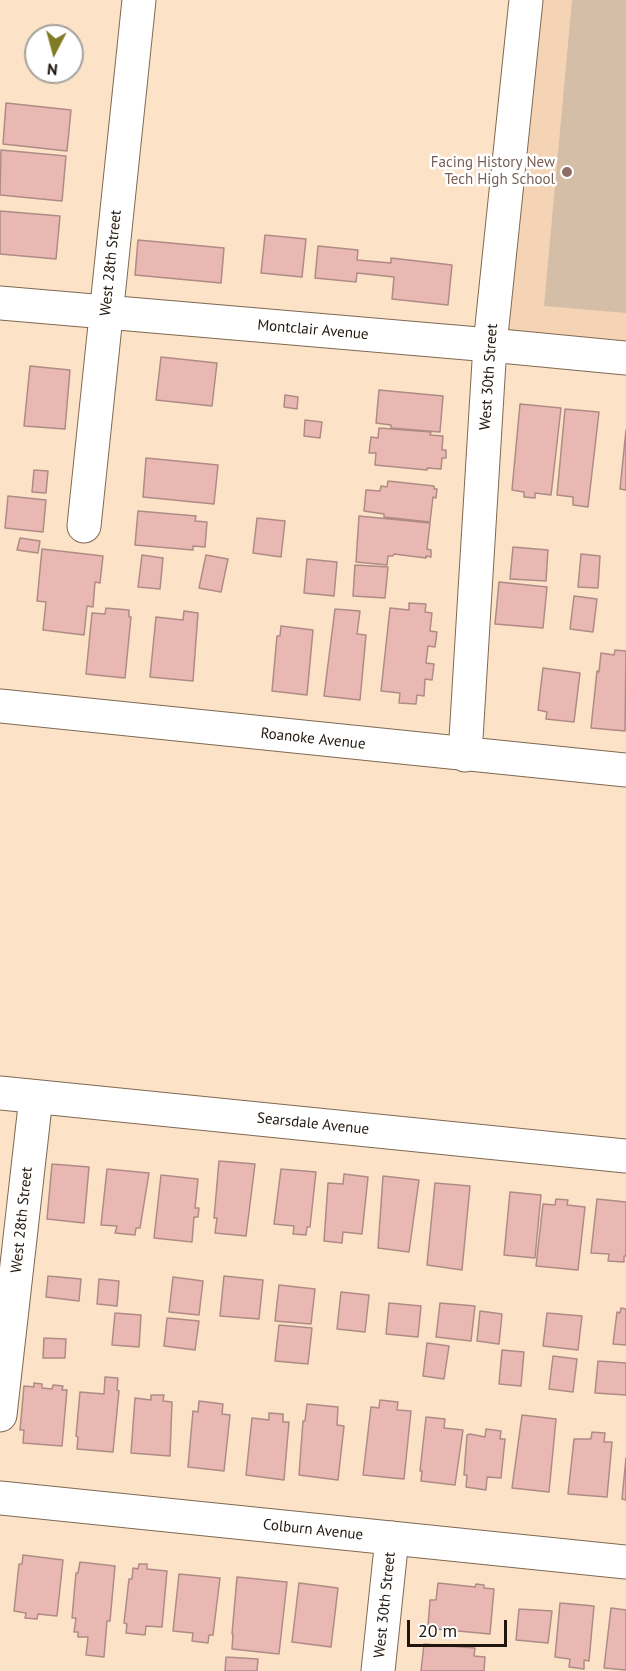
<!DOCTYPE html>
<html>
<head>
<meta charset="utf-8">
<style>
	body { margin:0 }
	#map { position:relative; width:626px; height:1671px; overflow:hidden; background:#fce2c7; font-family:"PT Sans",sans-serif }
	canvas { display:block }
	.north { position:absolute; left:24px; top:24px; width:60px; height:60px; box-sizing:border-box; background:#fff; border:2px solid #a6a29e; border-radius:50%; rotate:186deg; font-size:16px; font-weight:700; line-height:24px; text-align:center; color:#20160d }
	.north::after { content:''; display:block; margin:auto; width:21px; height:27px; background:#7f7c23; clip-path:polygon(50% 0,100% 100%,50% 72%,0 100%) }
	.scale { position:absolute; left:407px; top:1620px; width:100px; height:27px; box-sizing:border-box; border:3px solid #20160d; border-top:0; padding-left:8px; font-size:18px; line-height:21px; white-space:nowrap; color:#20160d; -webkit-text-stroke:4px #fff; paint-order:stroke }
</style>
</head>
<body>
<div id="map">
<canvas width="626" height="1671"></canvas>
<div class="north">N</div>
<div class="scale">20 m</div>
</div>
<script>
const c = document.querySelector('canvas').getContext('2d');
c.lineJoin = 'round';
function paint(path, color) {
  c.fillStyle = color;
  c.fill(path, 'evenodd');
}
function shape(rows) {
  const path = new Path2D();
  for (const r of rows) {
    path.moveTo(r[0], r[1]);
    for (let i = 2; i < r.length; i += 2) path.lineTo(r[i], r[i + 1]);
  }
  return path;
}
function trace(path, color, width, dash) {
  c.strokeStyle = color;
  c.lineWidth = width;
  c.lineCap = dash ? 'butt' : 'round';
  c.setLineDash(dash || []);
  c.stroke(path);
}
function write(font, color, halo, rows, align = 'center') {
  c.font = font + ' "PT Sans",sans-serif';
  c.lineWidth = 5;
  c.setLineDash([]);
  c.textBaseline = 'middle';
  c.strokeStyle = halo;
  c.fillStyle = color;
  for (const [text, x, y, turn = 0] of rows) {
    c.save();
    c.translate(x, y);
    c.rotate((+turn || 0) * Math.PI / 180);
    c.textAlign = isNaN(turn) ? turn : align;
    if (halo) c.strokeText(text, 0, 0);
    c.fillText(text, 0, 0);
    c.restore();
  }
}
paint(shape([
	[527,0,626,0,626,357,490,344]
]), '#f4d4b4');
paint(shape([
	[572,0,626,0,626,313,544,306]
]), '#d5bea8');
const building = shape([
	[6,103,71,110,67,151,3,144,6,103],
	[1,150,66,156,62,201,0,195,1,150],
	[0,211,60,216,56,259,0,254,0,211],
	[265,235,306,239,302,277,261,273,265,235],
	[138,240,224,248,221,283,135,275,138,240],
	[318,246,358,250,357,260,391,263,391,258,452,265,448,305,392,299,394,277,357,273,356,282,315,278,318,246],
	[161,357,217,363,212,406,156,400,161,357],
	[30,366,70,370,65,429,24,426,30,366],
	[379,390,443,396,440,432,391,428,391,425,376,423,379,390],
	[285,395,298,397,297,409,284,407,285,395],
	[520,404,561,408,551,495,535,493,535,498,524,497,524,492,512,490,520,404],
	[565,409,599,412,588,507,573,505,573,497,557,495,565,409],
	[305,420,322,422,320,438,304,436,305,420],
	[379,428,431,432,430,435,443,436,442,450,446,450,446,458,442,458,441,469,427,468,427,470,375,465,376,453,369,453,371,437,378,438,379,428],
	[626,430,626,490,620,489,626,430],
	[146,458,218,465,214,504,143,497,146,458],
	[34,470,48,471,46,493,32,492,34,470],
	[388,481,434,486,434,489,437,489,436,498,433,497,430,522,384,517,384,514,364,511,366,490,380,491,381,486,387,487,388,481],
	[8,496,46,500,43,532,5,528,8,496],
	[138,511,196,516,195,521,207,522,205,547,193,546,193,550,135,545,138,511],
	[359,516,430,523,427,549,431,550,431,557,426,556,426,558,394,554,393,556,388,556,387,565,356,562,359,516],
	[257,518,285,521,281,557,253,553,257,518],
	[20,538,40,541,38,553,17,550,20,538],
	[513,547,548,550,546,581,510,579,513,547],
	[42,549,103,556,100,583,95,582,93,607,87,606,84,635,43,630,46,602,37,601,42,549],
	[581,554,600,556,598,588,578,587,581,554],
	[142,555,163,558,160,589,138,587,142,555],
	[206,555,228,559,221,592,199,588,206,555],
	[307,559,337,562,334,596,304,593,307,559],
	[355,565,388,567,385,598,353,596,355,565],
	[499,582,547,587,543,628,495,624,499,582],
	[574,596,597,599,593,632,570,629,574,596],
	[409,603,426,604,425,612,432,613,430,631,437,632,435,647,428,646,426,663,434,664,432,680,425,679,424,696,417,695,416,704,399,703,400,693,381,691,390,608,409,610,409,603],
	[106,608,129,610,129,617,131,617,125,678,86,674,92,613,105,614,106,608],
	[335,609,360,611,357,634,366,635,360,700,324,696,335,609],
	[184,611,198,613,193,681,150,677,156,617,183,620,184,611],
	[281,626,313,630,307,695,272,691,277,636,280,636,281,626],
	[615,650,626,651,625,731,591,728,597,671,599,672,601,653,614,655,615,650],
	[543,668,580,673,574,722,546,719,547,712,538,710,543,668],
	[219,1161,255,1164,246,1236,215,1233,217,1218,214,1218,219,1161],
	[52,1164,89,1167,84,1223,47,1219,52,1164],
	[107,1169,149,1173,140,1228,136,1228,135,1235,115,1233,117,1226,101,1225,107,1169],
	[281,1169,316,1172,310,1227,307,1227,306,1235,293,1234,294,1226,274,1224,281,1169],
	[344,1174,368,1177,362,1234,343,1232,342,1243,324,1241,328,1183,343,1184,344,1174],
	[161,1175,198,1179,195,1208,199,1208,198,1217,194,1217,192,1242,154,1238,161,1175],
	[383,1176,419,1180,409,1252,378,1248,383,1176],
	[435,1183,470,1186,462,1270,427,1265,435,1183],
	[510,1192,541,1195,535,1258,504,1255,510,1192],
	[556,1199,568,1200,567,1205,585,1207,578,1270,536,1266,543,1204,555,1205,556,1199],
	[597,1199,626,1202,626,1256,624,1256,624,1262,608,1261,609,1254,591,1253,597,1199],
	[48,1276,81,1279,79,1301,46,1297,48,1276],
	[224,1276,263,1280,259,1319,220,1316,224,1276],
	[173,1277,203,1281,199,1315,169,1312,173,1277],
	[99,1279,119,1281,117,1306,97,1304,99,1279],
	[279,1285,315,1289,311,1324,275,1321,279,1285],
	[341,1292,369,1295,365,1332,337,1329,341,1292],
	[389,1303,421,1306,418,1337,386,1334,389,1303],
	[440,1303,475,1306,471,1341,436,1337,440,1303],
	[621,1308,626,1309,626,1345,613,1344,617,1312,620,1313,621,1308],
	[480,1311,502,1314,499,1344,477,1341,480,1311],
	[115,1313,141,1315,139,1347,112,1345,115,1313],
	[547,1313,582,1316,578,1350,543,1346,547,1313],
	[167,1318,199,1321,195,1350,164,1346,167,1318],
	[279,1325,312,1328,308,1364,275,1361,279,1325],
	[44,1338,66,1339,65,1358,43,1358,44,1338],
	[427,1343,449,1346,444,1379,423,1376,427,1343],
	[502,1350,524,1352,521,1386,499,1384,502,1350],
	[553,1356,577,1359,573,1392,549,1389,553,1356],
	[598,1361,626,1363,626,1395,595,1393,598,1361],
	[105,1377,118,1378,117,1390,119,1391,113,1452,77,1449,78,1437,76,1436,80,1392,104,1394,105,1377],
	[34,1383,42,1384,42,1388,52,1389,53,1385,63,1386,62,1390,67,1390,62,1446,23,1443,24,1430,20,1430,24,1386,34,1387,34,1383],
	[151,1395,164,1395,163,1401,172,1402,170,1456,131,1453,135,1398,151,1400,151,1395],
	[380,1400,398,1402,397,1410,411,1411,404,1479,363,1475,371,1407,379,1408,380,1400],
	[199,1401,223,1404,222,1414,230,1415,224,1471,188,1467,193,1411,198,1412,199,1401],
	[307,1404,338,1407,337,1425,344,1426,338,1480,299,1475,303,1421,305,1421,307,1404],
	[269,1413,283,1414,283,1422,289,1422,284,1480,246,1475,252,1418,269,1420,269,1413],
	[522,1415,556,1419,549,1492,512,1488,522,1415],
	[426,1417,445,1419,444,1428,463,1430,455,1485,421,1481,422,1471,420,1471,426,1417],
	[486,1429,501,1431,500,1439,505,1439,501,1478,487,1477,486,1490,466,1487,467,1475,464,1475,467,1435,470,1434,485,1437,486,1429],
	[592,1432,605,1433,604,1442,612,1442,607,1497,568,1494,574,1439,591,1439,592,1432],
	[626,1458,626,1500,622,1499,626,1458],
	[23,1555,63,1560,57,1616,38,1614,37,1619,25,1618,26,1613,14,1611,19,1564,22,1564,23,1555],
	[80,1562,115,1566,110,1621,107,1621,104,1657,86,1655,88,1637,78,1637,78,1632,74,1632,76,1618,72,1618,76,1573,78,1573,80,1562],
	[139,1564,147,1564,147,1569,167,1571,162,1627,146,1626,145,1635,126,1633,127,1624,124,1623,129,1579,132,1579,133,1568,138,1569,139,1564],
	[179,1574,220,1578,213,1635,209,1635,208,1643,192,1641,193,1633,173,1631,179,1574],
	[237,1577,287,1582,279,1654,232,1649,233,1634,232,1634,237,1577],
	[299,1583,338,1588,331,1647,292,1642,299,1583],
	[438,1583,475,1587,476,1584,484,1585,484,1588,494,1589,490,1634,436,1629,437,1627,428,1626,430,1600,436,1600,438,1583],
	[560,1603,594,1606,589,1661,584,1660,584,1669,569,1667,570,1659,555,1657,560,1603],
	[611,1608,626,1610,626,1670,604,1668,611,1608],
	[519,1609,552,1611,548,1643,516,1640,519,1609],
	[424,1644,475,1648,474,1656,485,1657,484,1671,421,1671,424,1644],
	[226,1657,258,1659,257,1671,225,1671,226,1657]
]);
paint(building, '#eab8b2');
trace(building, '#af8b86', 1.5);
const minor = shape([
	[0,303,490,345,626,358],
	[84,526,139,0],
	[0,706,626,770],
	[465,755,490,345,526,0],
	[0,1093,626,1156],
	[0,1415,36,1097],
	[0,1498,626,1562],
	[378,1671,392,1538]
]);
trace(minor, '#7f6851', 35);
trace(minor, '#fff', 33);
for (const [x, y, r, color] of [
	[567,172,6,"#8d6e63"]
]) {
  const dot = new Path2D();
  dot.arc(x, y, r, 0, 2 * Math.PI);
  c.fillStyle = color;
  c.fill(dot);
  trace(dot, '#fff', 2);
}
write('15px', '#785e54', '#fff', [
	["Facing History New",555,163],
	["Tech High School",555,180]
], 'right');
write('15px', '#20160d', '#fff', [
	["West 28th Street",111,263,-84],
	["Montclair Avenue",313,330,5],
	["West 30th Street",489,377,-86],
	["Roanoke Avenue",313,739,6],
	["Searsdale Avenue",313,1124,6],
	["West 28th Street",22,1220,-84],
	["Colburn Avenue",313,1530,6],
	["West 30th Street",385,1605,-84]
]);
</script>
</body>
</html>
